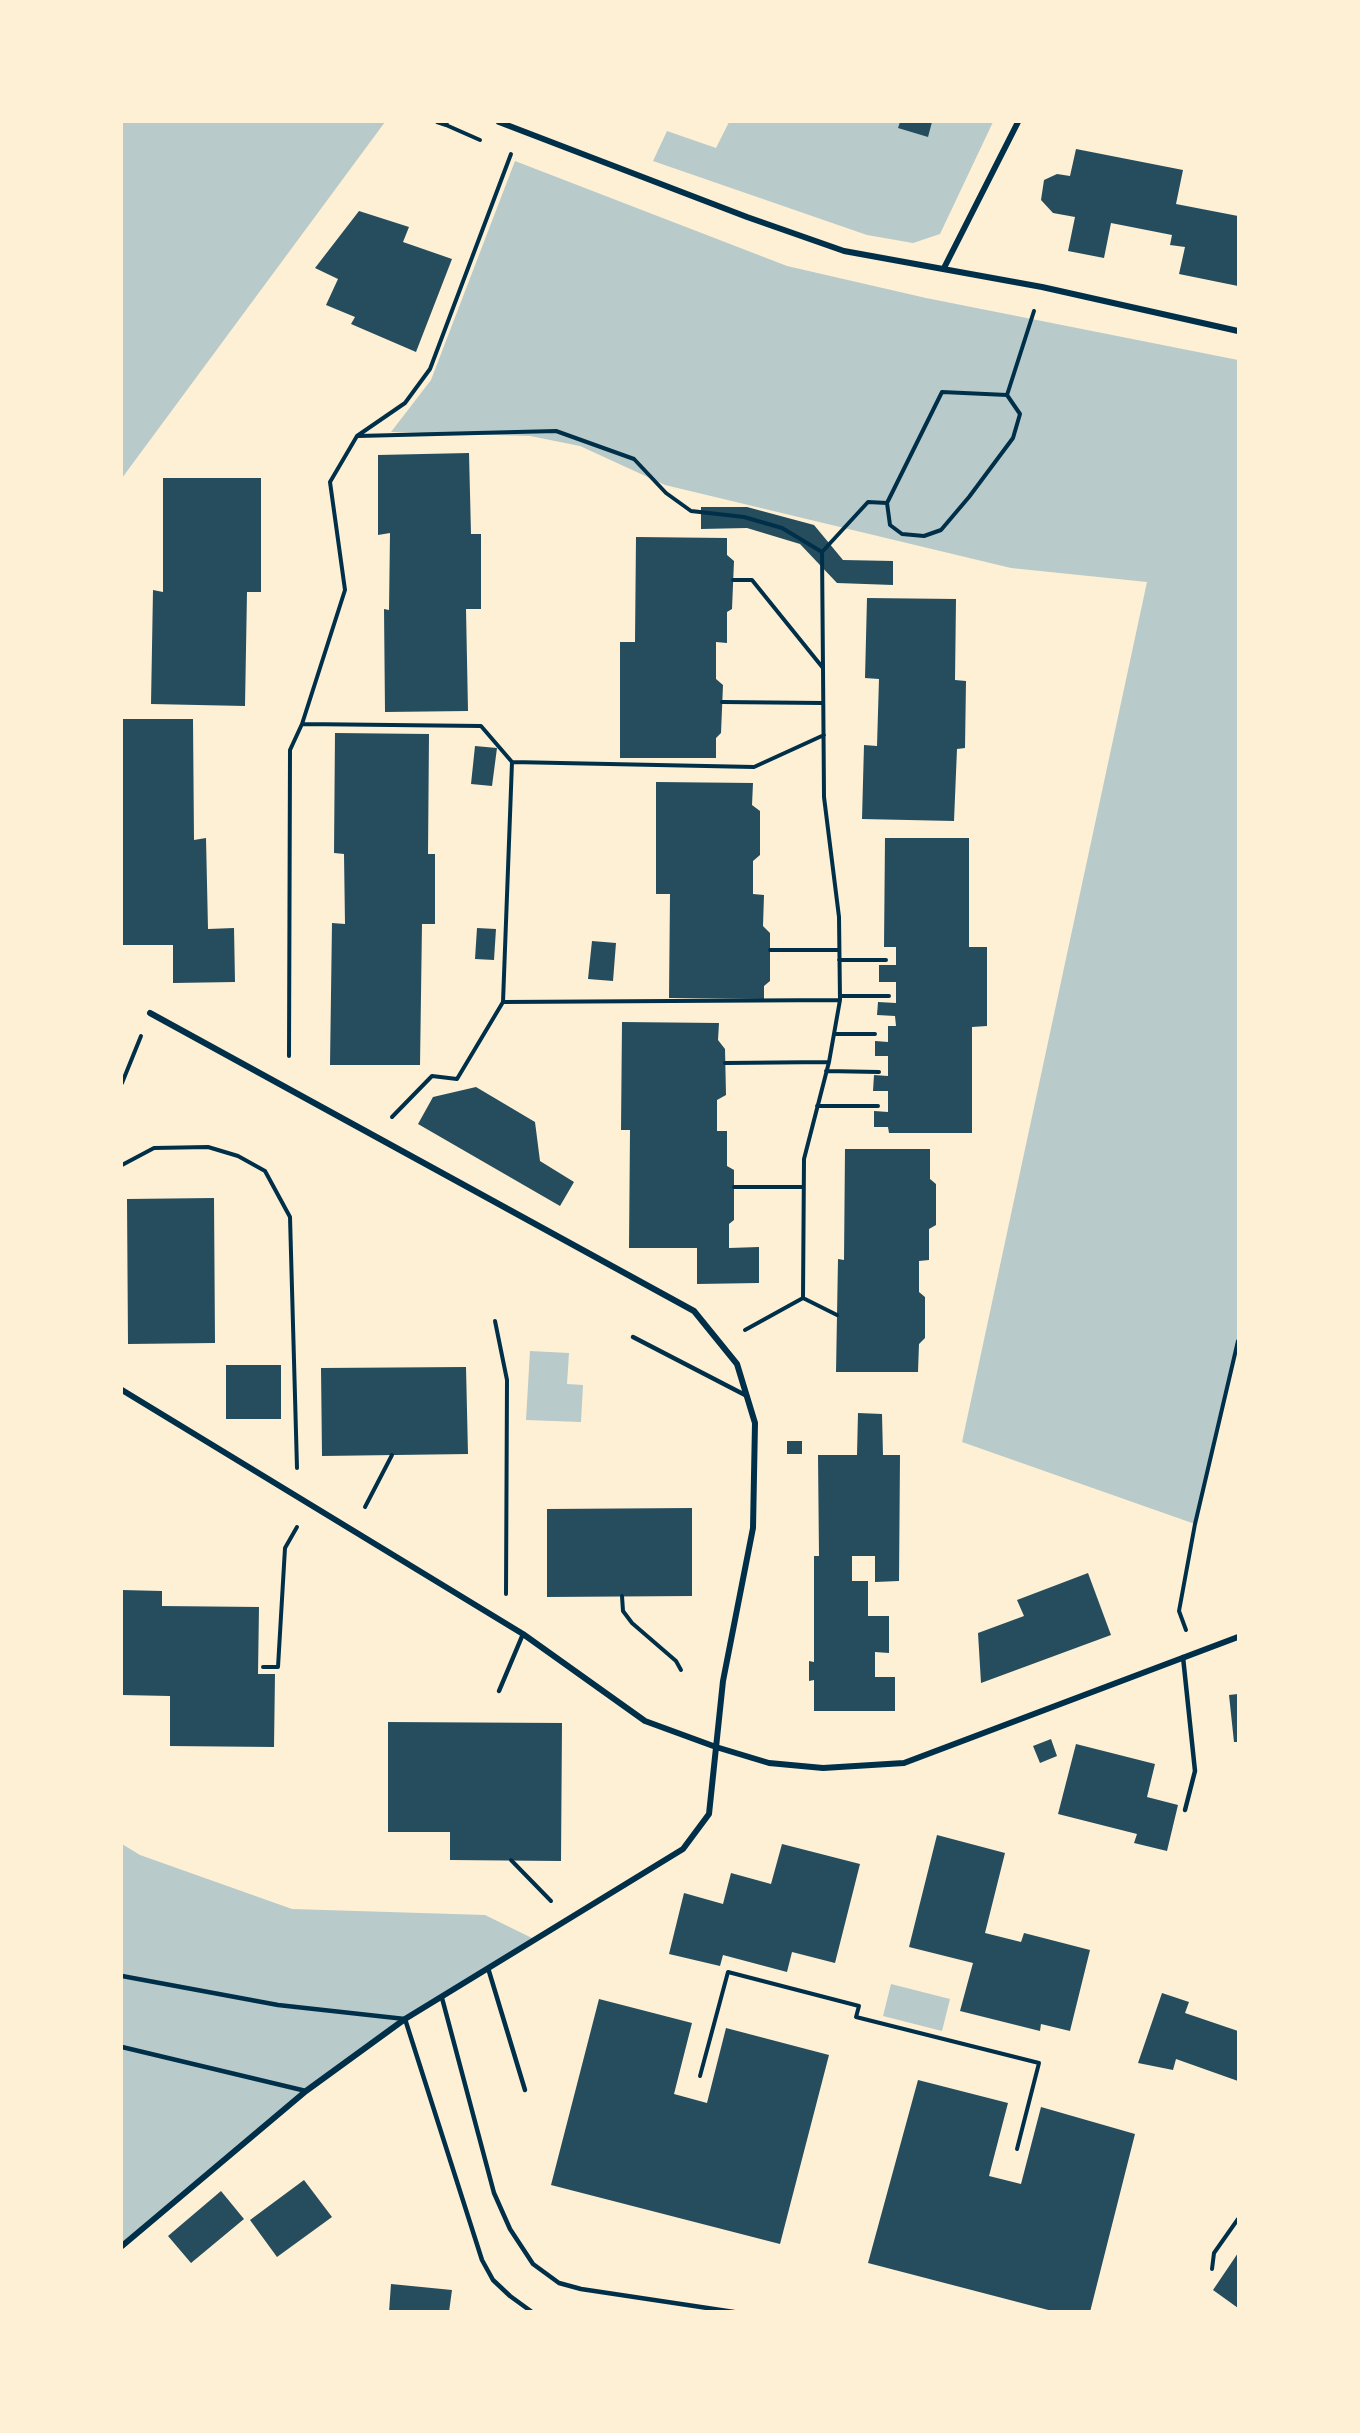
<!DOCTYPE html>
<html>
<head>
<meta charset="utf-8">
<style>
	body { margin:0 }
	#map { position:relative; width:1360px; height:2433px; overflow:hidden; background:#fdf0d5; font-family:"Golos Text",sans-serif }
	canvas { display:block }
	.frame { position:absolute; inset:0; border:123px solid #fdf0d5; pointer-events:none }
</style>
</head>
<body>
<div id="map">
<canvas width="1360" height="2433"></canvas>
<div class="frame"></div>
</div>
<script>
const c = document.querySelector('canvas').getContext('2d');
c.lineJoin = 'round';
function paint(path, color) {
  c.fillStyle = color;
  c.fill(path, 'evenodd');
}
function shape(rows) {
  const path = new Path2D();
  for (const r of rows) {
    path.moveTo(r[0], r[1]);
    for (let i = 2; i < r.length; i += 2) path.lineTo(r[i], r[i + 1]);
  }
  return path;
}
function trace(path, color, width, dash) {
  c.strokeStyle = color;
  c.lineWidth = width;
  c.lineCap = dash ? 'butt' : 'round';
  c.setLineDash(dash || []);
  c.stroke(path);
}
paint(shape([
	[122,122,385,122,122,478],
	[729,122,993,122,940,234,913,243,867,235,653,161,667,131,716,148],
	[515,161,787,266,926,298,1238,360,1238,1341,1195,1524,962,1442,1147,582,1011,568,665,485,580,446,530,436,391,432,431,380],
	[530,1351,569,1353,567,1384,583,1385,581,1422,526,1420],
	[122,1844,140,1855,292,1909,485,1915,534,1939,405,2019,306,2091,122,2246],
	[891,1984,950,1999,942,2031,883,2016]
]), '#b9caca');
paint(shape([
	[900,122,932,122,928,137,898,128],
	[1076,149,1183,170,1176,204,1238,216,1238,286,1179,274,1185,247,1170,245,1172,235,1111,223,1104,258,1068,251,1075,217,1053,213,1041,200,1044,180,1057,174,1070,176],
	[359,211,409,227,403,242,452,259,416,352,351,324,355,317,326,305,338,279,315,268],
	[469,453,471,534,481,534,481,609,466,609,468,711,385,712,384,609,389,610,390,533,378,535,378,455],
	[163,478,261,478,261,592,247,592,245,706,151,704,153,590,163,592],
	[701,507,747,507,814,525,843,560,893,561,893,585,837,583,800,544,747,528,701,529],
	[636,537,727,538,727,555,734,561,732,609,727,612,727,643,716,642,716,679,723,685,721,733,716,738,716,758,620,758,620,642,635,642],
	[867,598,956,599,955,680,966,681,965,748,957,749,954,821,862,819,864,745,877,746,879,679,865,678],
	[122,719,193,719,194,840,206,838,208,929,234,928,235,982,173,983,173,945,122,945],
	[335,733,429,734,428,854,435,854,435,924,422,924,420,1065,330,1065,332,923,345,924,344,854,334,853],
	[475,746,497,748,492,786,471,784],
	[656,782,753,783,752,805,760,811,760,855,753,861,753,894,764,895,763,926,770,933,770,981,764,986,764,999,669,998,670,894,656,894],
	[885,838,969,838,969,947,987,947,987,1026,972,1027,972,1133,889,1133,888,1127,874,1127,874,1111,888,1112,888,1091,873,1091,874,1075,888,1076,888,1056,875,1056,875,1041,888,1042,888,1026,896,1026,895,1016,877,1015,878,1002,896,1003,896,982,879,982,879,965,896,965,896,947,884,947],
	[477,928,496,929,494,960,475,959],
	[592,941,616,943,613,981,588,979],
	[622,1022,719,1023,718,1040,725,1049,726,1095,717,1100,717,1131,727,1131,727,1166,734,1170,734,1220,729,1224,729,1248,759,1247,759,1283,697,1284,697,1248,629,1248,630,1130,621,1130],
	[476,1087,535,1122,540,1161,574,1182,560,1206,418,1124,433,1097],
	[845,1149,930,1149,930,1179,936,1184,936,1225,929,1229,929,1260,919,1261,919,1292,925,1297,925,1338,919,1344,918,1372,836,1372,838,1259,844,1260],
	[214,1198,215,1343,128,1344,127,1199],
	[226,1365,281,1365,281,1419,226,1419],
	[466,1367,468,1454,322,1456,321,1368],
	[858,1413,882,1414,883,1455,900,1455,899,1581,875,1582,875,1556,852,1556,852,1581,868,1581,868,1616,889,1616,889,1653,875,1652,875,1677,895,1677,895,1711,814,1711,814,1680,809,1681,809,1661,814,1662,814,1556,819,1556,818,1455,857,1455],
	[787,1441,802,1441,802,1454,787,1454],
	[692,1508,692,1596,547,1597,547,1509],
	[1088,1573,1111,1635,981,1683,978,1633,1024,1616,1017,1600],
	[122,1590,162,1591,162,1606,259,1607,258,1674,275,1674,274,1747,170,1746,170,1696,122,1695],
	[1238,1694,1238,1742,1234,1742,1229,1695],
	[388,1722,562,1723,561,1861,450,1860,450,1832,388,1832],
	[1051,1739,1057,1756,1040,1763,1033,1746],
	[1076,1744,1155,1764,1147,1797,1178,1805,1167,1851,1134,1843,1137,1834,1058,1814],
	[937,1835,1005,1853,985,1933,1021,1942,1024,1933,1090,1950,1070,2031,1041,2024,1040,2031,960,2011,973,1963,909,1947],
	[782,1844,860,1864,835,1963,792,1952,787,1972,723,1955,720,1966,669,1954,684,1893,723,1904,731,1873,771,1884],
	[1162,1993,1189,2002,1185,2013,1238,2031,1238,2081,1176,2059,1173,2070,1138,2063],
	[599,1999,692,2023,674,2094,707,2103,726,2028,829,2055,780,2244,551,2185],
	[918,2080,1008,2103,989,2176,1021,2184,1041,2107,1135,2134,1090,2312,1056,2312,868,2263],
	[304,2180,332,2217,277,2257,250,2220],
	[221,2191,244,2219,191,2263,168,2236],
	[1238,2253,1238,2308,1213,2290],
	[391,2284,452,2290,449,2312,389,2312]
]), '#264d5e');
trace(shape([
	[437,122,446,125],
	[447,122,446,125,480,140],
	[511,154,430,369,405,403,357,436,330,482,345,590,302,724,481,726,512,762],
	[358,436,556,431,634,459,666,493,691,511,744,517,782,528,822,552,868,502,887,503,942,392,1007,395,1034,311],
	[887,503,890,525,902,534,924,536,941,530,969,497,1013,438,1020,414,1007,395],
	[822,552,823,668],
	[733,580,752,580,823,668,824,797,839,917,840,1000,829,1062,804,1159,803,1298,745,1330],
	[722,702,823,703],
	[824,735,754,767,512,762,503,1002,840,1000],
	[770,950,839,950],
	[839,960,886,960],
	[840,996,889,996],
	[834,1034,875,1034],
	[289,1056,290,750,302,724],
	[725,1063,829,1062],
	[826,1071,879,1072],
	[122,1083,141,1036],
	[817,1106,878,1106],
	[392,1117,432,1076,457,1079,503,1002],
	[122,1165,154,1148,208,1147,238,1156,265,1171,290,1217,297,1468],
	[734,1187,803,1187],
	[803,1298,837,1315],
	[495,1321,507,1380,506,1594],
	[365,1507,392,1455],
	[622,1596,623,1611,632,1623,676,1661,681,1670],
	[1186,1630,1179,1611,1195,1524,1238,1341],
	[263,1667,278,1667,285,1548,297,1527],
	[511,1860,551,1901],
	[700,2076,728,1972,859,2006,856,2017,1039,2063,1017,2149],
	[1212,2269,1214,2253,1238,2219]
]), '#003049', 4);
trace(shape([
	[633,1337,747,1396],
	[1183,1657,1195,1771,1185,1810],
	[499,1691,523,1634],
	[488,1968,525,2090],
	[122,1976,278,2005,405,2019,482,2260,493,2280,510,2296,532,2312],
	[442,1998,494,2193,510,2229,533,2264,559,2283,581,2289,734,2312],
	[122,2047,306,2091]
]), '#003049', 4.5);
trace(shape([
	[499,122,747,217,844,251,1042,287,1238,331],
	[944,268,1018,122],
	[122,1390,523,1634,645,1721,716,1747,769,1763,823,1768,904,1763,1238,1637],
	[122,2246,306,2091,405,2019,683,1849,709,1814,723,1681,753,1528,755,1423,737,1364,694,1311,150,1013]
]), '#003049', 6);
</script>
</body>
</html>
